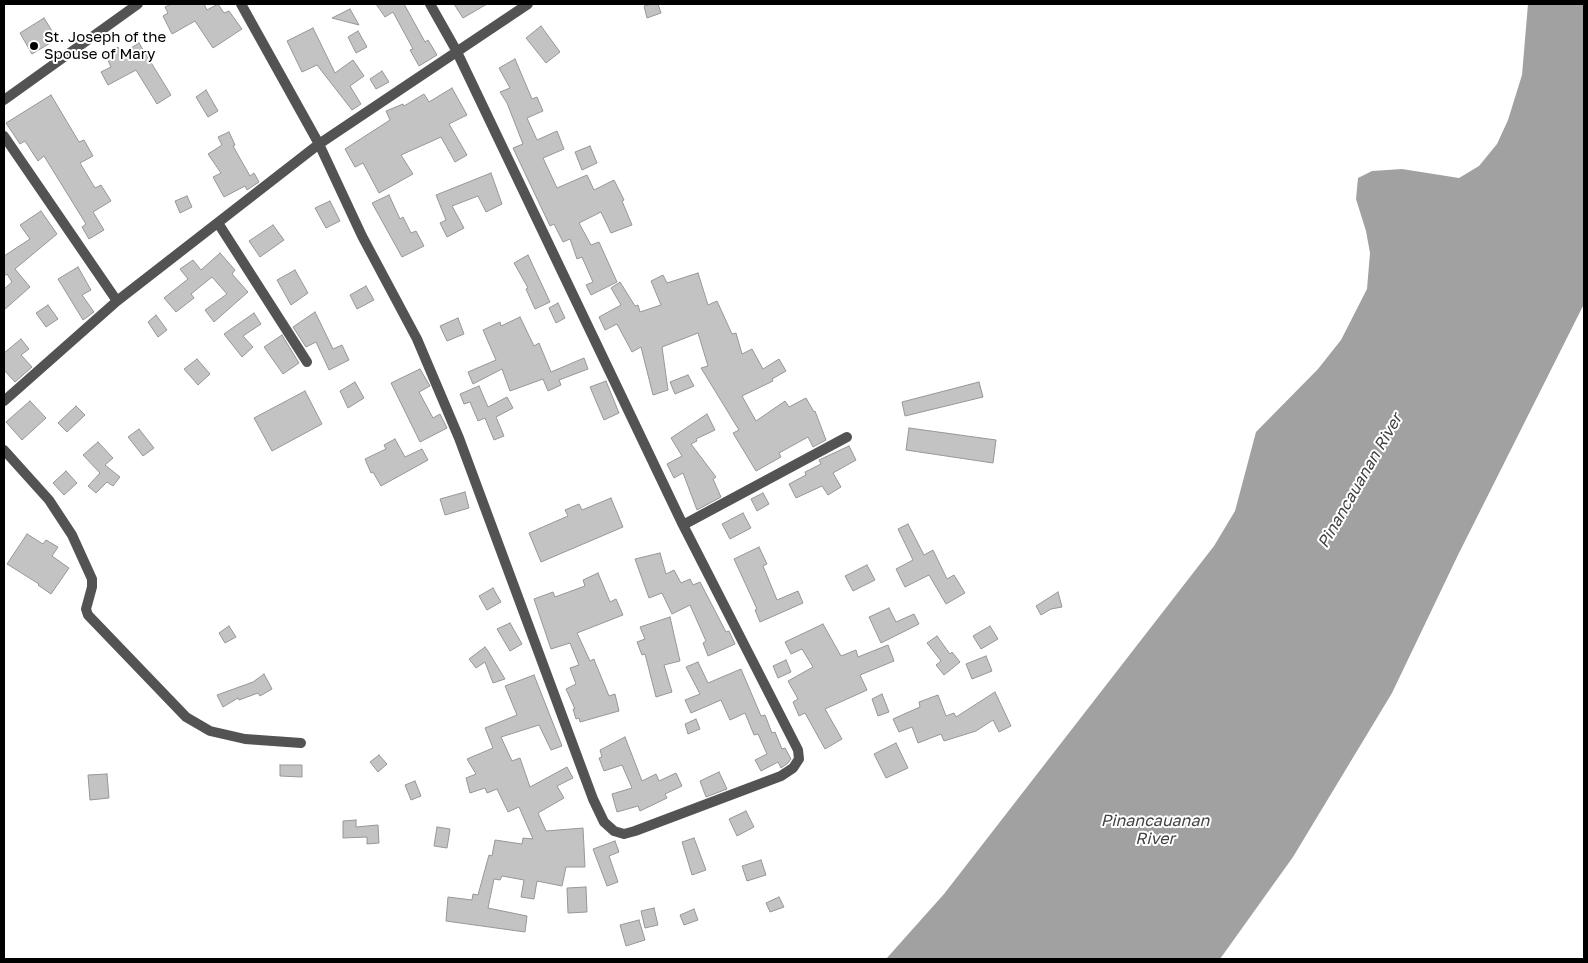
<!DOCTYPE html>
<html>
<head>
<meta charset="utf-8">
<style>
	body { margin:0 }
	#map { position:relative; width:1588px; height:963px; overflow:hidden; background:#fff; font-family:"Golos Text",sans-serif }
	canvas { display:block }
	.frame { position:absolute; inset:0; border:5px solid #000; pointer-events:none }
</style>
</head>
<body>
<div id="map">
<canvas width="1588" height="963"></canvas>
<div class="frame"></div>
</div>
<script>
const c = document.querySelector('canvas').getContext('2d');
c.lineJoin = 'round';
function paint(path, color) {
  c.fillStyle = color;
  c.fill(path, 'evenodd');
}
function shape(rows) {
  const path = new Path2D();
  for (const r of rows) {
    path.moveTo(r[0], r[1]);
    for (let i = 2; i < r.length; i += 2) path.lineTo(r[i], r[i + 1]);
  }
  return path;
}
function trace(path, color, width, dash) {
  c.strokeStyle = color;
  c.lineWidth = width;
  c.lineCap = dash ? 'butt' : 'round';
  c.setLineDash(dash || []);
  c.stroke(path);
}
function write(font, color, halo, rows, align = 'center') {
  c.font = font + ' "Golos Text",sans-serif';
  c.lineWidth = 4;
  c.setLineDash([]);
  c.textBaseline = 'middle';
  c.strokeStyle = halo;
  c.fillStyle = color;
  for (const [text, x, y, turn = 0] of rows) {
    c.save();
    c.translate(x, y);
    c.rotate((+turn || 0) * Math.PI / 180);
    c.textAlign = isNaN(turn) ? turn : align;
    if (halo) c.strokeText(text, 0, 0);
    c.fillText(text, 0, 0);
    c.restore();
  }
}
paint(shape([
	[1528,4,1584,4,1584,304,1458,555,1392,693,1293,857,1220,959,886,959,944,894,1214,546,1235,511,1256,432,1318,369,1341,340,1367,289,1370,253,1366,231,1356,199,1358,178,1372,171,1402,169,1459,178,1479,166,1497,144,1508,120,1522,75]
]), '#a1a1a1');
const building = shape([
	[171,4,204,4,207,10,218,4,224,13,229,11,242,29,213,48,195,21,172,34,163,16,168,13,165,7,171,4],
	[376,4,404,4,425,42,428,40,437,55,419,66,410,50,413,49,393,12,385,17,376,4],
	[454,4,487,4,463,18,454,4],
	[652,4,658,4,661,13,647,18,644,6,652,4],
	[350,9,359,25,332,18,350,9],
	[44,18,57,39,32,54,20,33,44,18],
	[541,26,560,52,546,63,526,38,541,26],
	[313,28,335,73,353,60,364,76,350,86,361,104,352,110,317,65,302,72,287,41,313,28],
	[358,31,367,47,356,53,348,37,358,31],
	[139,43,171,95,157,104,136,70,108,85,101,72,111,67,105,54,118,47,122,54,139,43],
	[515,59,532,99,537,97,543,111,527,118,537,140,557,131,564,149,543,158,557,188,587,175,594,190,614,180,624,200,622,201,632,225,611,233,601,212,579,223,591,245,599,242,617,282,591,295,586,285,593,282,582,257,577,259,570,239,563,242,554,224,550,226,513,148,523,144,507,103,500,92,510,88,499,68,515,59],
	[382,71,389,82,376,89,370,79,382,71],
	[452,88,467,115,449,124,467,155,455,162,441,137,401,155,413,174,379,193,363,163,355,167,345,149,390,120,386,111,403,104,404,106,424,94,429,102,452,88],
	[206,90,218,111,208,117,196,97,206,90],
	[51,95,79,142,84,140,93,156,80,163,95,188,101,185,111,201,93,212,104,230,89,239,82,227,86,224,44,156,38,161,25,141,20,144,6,123,51,95],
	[229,132,235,145,233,146,250,176,254,173,259,182,247,190,245,186,224,197,213,177,221,173,208,154,222,145,218,137,229,132],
	[590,146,597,163,582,170,575,152,590,146],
	[491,173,502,204,486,212,478,196,452,206,464,228,447,237,440,223,446,220,436,195,491,173],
	[389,195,400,219,403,217,411,233,416,231,424,246,402,257,372,203,389,195],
	[187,196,192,207,180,213,175,201,187,196],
	[330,201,340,221,326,228,315,208,330,201],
	[41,211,57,234,15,269,30,287,4,310,4,289,12,282,7,274,4,276,4,256,30,239,20,225,41,211],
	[273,225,284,240,260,257,249,241,273,225],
	[220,253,235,270,232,274,248,292,214,322,205,310,227,294,212,277,191,294,194,298,176,312,164,298,188,279,180,269,193,260,201,270,220,253],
	[528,255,550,302,535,309,526,289,528,288,514,263,528,255],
	[78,267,91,290,82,295,94,312,83,320,58,279,78,267],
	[295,270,308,293,291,305,277,280,295,270],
	[698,273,708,305,717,301,732,334,736,333,742,354,752,349,763,369,779,359,786,371,772,379,773,381,742,396,756,421,785,401,789,407,806,398,814,412,815,411,826,440,813,447,808,437,779,453,781,457,756,471,733,433,739,430,701,368,708,366,698,333,662,347,668,390,653,395,641,347,632,352,617,324,605,330,599,317,621,305,611,288,620,282,635,306,638,305,640,312,661,305,651,281,663,275,667,283,698,273],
	[366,286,374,300,357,309,350,295,366,286],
	[558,303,565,318,556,323,549,308,558,303],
	[48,305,58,319,46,327,36,313,48,305],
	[315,312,333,349,342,345,349,360,329,370,316,342,306,347,293,327,315,312],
	[254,313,261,324,243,336,253,347,242,357,224,334,254,313],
	[156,315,167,330,158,337,148,322,156,315],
	[520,317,534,346,539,343,551,372,584,358,588,369,559,380,561,385,548,391,543,379,510,391,502,369,473,384,468,372,496,360,483,330,500,322,501,326,520,317],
	[458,318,464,334,447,341,440,326,458,318],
	[282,335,299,363,283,374,264,347,282,335],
	[21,339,29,349,21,355,32,367,15,382,4,370,4,353,21,339],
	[197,359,210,374,198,385,184,369,197,359],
	[420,369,430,386,419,392,433,418,440,414,447,428,420,442,391,383,420,369],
	[688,375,694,386,675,394,670,382,688,375],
	[606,381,619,413,604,420,590,387,606,381],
	[355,382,364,398,348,408,340,391,355,382],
	[979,382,983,397,905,416,902,402,979,382],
	[479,386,488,407,507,397,513,408,496,417,504,436,494,440,485,418,478,421,470,402,464,404,460,394,479,386],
	[305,391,322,424,272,451,254,418,305,391],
	[30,401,46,418,22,440,6,422,30,401],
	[76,406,85,415,67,432,58,423,76,406],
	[707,414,715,430,696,439,697,441,691,444,716,477,713,479,721,497,697,510,683,473,674,478,667,464,682,456,671,438,707,414],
	[909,428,996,440,993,463,906,450,909,428],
	[139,429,154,448,143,456,128,437,139,429],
	[395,439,405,457,422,449,428,460,381,486,373,472,371,473,365,459,386,449,384,445,395,439],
	[98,442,113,458,105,465,120,477,113,486,107,482,96,493,88,486,100,473,83,455,98,442],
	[849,446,856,460,833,473,841,487,828,495,822,486,796,498,789,484,806,475,805,472,821,464,819,460,849,446],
	[66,471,77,483,64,495,53,483,66,471],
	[465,492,469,508,445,515,440,499,465,492],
	[763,493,769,504,757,511,751,499,763,493],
	[611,498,623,527,541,562,529,533,568,516,565,510,579,504,582,510,611,498],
	[743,513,751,528,730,539,722,524,743,513],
	[908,524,924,555,933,550,947,579,954,575,965,593,946,604,929,575,905,587,896,569,913,560,898,529,908,524],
	[27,534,43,544,46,540,58,547,52,556,69,568,51,594,38,585,39,584,7,564,27,534],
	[759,547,767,564,763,566,777,600,798,591,803,603,760,622,755,610,757,609,734,559,759,547],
	[660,553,666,574,674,570,681,583,690,579,693,585,700,582,726,632,729,631,735,644,708,656,703,643,706,641,690,605,672,614,662,593,649,598,635,559,660,553],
	[867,565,875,580,853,591,845,576,867,565],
	[598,573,610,602,616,599,623,615,577,633,590,661,594,659,595,662,609,696,615,694,619,711,580,722,579,718,576,719,573,709,575,709,566,689,576,684,570,668,579,665,570,643,551,649,534,599,553,592,555,597,585,586,583,580,598,573],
	[493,588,501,602,487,610,479,596,493,588],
	[1058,592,1062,607,1051,609,1041,615,1036,606,1058,592],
	[889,608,896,622,914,614,919,624,881,643,869,617,889,608],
	[670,617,680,661,664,665,672,692,656,697,645,654,642,655,637,642,645,639,640,627,670,617],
	[510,623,522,644,510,651,497,629,510,623],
	[823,624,841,656,856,650,858,657,888,645,894,661,860,675,867,690,825,709,842,739,825,749,805,713,799,716,793,702,798,699,788,681,813,667,802,649,791,654,785,642,823,624],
	[229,626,236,637,225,643,219,633,229,626],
	[990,626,998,639,981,649,973,636,990,626],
	[937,636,950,654,952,652,960,662,944,675,936,665,941,661,927,643,937,636],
	[485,647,488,651,505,679,493,683,485,662,476,668,469,659,485,647],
	[986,656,992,671,972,679,966,664,986,656],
	[786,660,791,672,778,678,773,666,786,660],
	[698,662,708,683,741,669,761,716,765,715,772,733,775,732,782,749,785,748,791,759,788,763,781,768,778,762,761,771,755,760,767,754,758,734,754,735,745,713,730,720,721,700,691,713,685,700,700,694,686,667,698,662],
	[264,674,272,689,260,696,258,693,239,700,238,698,223,707,217,695,253,682,264,674],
	[534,675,562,746,551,750,539,725,501,737,512,761,520,758,530,787,567,767,573,778,557,786,564,798,538,813,546,831,583,828,585,867,566,867,562,886,537,881,534,899,521,897,524,880,502,876,500,880,494,879,488,908,527,916,525,932,446,921,448,897,472,900,473,894,478,895,489,855,492,856,495,840,522,844,523,838,533,839,519,807,508,812,497,789,487,793,485,788,470,793,466,778,476,774,467,759,493,748,485,728,517,715,505,686,534,675],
	[995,692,1011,726,999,732,993,720,976,731,944,741,941,734,918,743,912,727,899,732,893,719,920,707,919,702,938,695,946,716,954,713,956,717,995,692],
	[882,694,889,712,878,716,872,699,882,694],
	[696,719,700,729,688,734,685,724,696,719],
	[625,737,642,781,656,774,659,781,676,773,682,786,665,794,667,798,640,811,638,806,617,812,612,794,632,788,622,765,604,771,599,758,602,757,600,750,625,737],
	[896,743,908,768,886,778,874,754,896,743],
	[379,755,387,764,378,772,370,762,379,755],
	[280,765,302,765,302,777,280,776,280,765],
	[719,772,727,789,706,797,700,781,719,772],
	[107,774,109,798,90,800,88,775,107,774],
	[415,781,421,796,411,800,405,785,415,781],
	[746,811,754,827,737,836,729,819,746,811],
	[356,820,356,827,378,825,379,843,367,844,367,837,343,838,343,821,356,820],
	[437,827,450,829,447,848,434,846,437,827],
	[694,838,706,870,692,875,682,842,694,838],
	[615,841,619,852,609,856,618,882,607,886,593,849,615,841],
	[761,860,766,875,747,881,742,866,761,860],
	[586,887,587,912,568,913,567,888,586,887],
	[779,897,784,907,770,912,766,903,779,897],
	[654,908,658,925,645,928,641,911,654,908],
	[694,909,698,920,684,925,680,915,694,909],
	[639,920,645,940,626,946,620,925,639,920]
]);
paint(building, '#c3c3c3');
trace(building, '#979797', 1);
trace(shape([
	[241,4,319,144,362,236,417,339,459,438,593,799,604,822,614,831,624,834,635,831,781,776,793,768,799,759,798,750,683,525,456,50,430,4],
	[4,100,138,4],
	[4,136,117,301],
	[218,223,307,362],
	[4,401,117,301,319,144,528,4],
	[4,450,49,500,72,535,92,579,92,587,86,609,88,615,186,717,210,731,245,739,301,743],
	[683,525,847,437]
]), '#535353', 10);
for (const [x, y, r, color] of [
	[34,46,5,"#000"]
]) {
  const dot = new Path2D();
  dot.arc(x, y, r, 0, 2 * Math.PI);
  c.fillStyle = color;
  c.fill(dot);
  trace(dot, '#fff', 2);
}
write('15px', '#000', '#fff', [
	["St. Joseph of the",44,37],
	["Spouse of Mary",44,54]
], 'left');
write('italic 16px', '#424242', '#fff', [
	["Pinancauanan River",1360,481,-60],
	["Pinancauanan",1155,821],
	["River",1155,839]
]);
</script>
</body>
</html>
